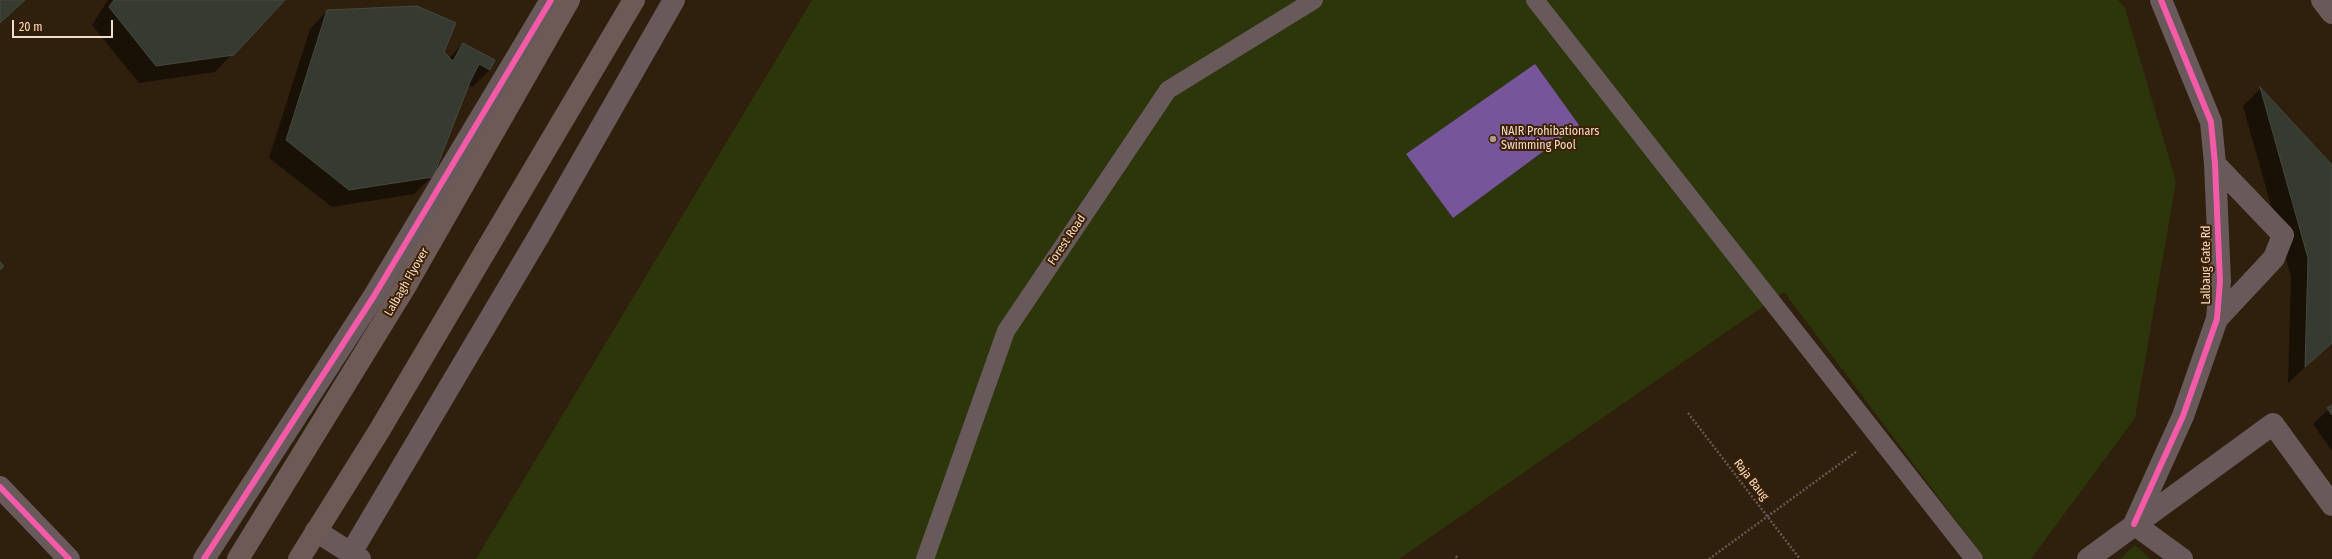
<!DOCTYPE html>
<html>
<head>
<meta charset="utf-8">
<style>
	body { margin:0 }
	#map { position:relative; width:2332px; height:559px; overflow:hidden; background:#2f1f0d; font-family:"Fira Sans Condensed",sans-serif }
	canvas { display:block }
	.scale { position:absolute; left:12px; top:20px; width:101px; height:18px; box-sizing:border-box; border:2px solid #f1ddcc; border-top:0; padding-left:5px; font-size:12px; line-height:14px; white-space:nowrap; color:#f1ddcc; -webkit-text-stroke:3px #3c2000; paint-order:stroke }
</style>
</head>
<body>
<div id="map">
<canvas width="2332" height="559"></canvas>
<div class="scale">20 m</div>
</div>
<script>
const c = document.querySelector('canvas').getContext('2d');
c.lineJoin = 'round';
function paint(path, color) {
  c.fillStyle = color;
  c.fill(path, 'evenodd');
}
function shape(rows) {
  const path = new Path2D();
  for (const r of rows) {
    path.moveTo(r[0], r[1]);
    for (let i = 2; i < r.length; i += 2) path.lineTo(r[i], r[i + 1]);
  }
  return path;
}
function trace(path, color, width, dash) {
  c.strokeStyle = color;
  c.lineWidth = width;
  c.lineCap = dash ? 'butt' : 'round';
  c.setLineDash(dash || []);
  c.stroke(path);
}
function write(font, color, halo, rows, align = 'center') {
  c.font = font + ' "Fira Sans Condensed",sans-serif';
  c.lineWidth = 4;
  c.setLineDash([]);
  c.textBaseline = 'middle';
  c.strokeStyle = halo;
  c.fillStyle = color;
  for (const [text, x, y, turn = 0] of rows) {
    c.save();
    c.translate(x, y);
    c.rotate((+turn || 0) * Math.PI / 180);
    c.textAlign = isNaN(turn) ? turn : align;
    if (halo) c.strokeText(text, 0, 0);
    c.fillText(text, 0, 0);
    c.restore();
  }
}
paint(shape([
	[812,0,2118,0,2125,8,2176,182,2135,418,2031,559,1985,559,1784,292,1399,559,476,559],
	[2135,545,2150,559,2120,559]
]), '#2d360b');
paint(shape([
	[1535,64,1579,125,1453,218,1406,154]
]), '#77559a');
paint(shape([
	[108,0,283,0,215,72,139,83,92,25],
	[327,11,443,52,449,58,463,44,490,70,472,87,468,85,432,176,414,194,332,207,269,158,310,29],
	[2260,89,2332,166,2332,342,2288,383,2291,277,2243,106],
	[2332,406,2332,451,2313,424]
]), '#0007');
const building = shape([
	[0,0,25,0,0,23,0,0],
	[114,0,285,0,234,55,156,66,109,7,114,0],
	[417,6,456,23,444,52,453,61,463,43,495,60,490,70,479,64,470,82,433,177,349,190,286,140,327,10,417,6],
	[2260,87,2332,165,2332,343,2305,367,2308,258,2260,87],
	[0,262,4,266,0,270,0,262],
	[2332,405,2332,415,2327,408,2332,405]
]);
paint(building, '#363a31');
trace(building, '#454940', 1);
trace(shape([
	[1688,413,1800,559],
	[1456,556,1458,559],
	[1709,559,1856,452]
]), '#655752', 2.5, [2, 2]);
trace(shape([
	[1535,0,1974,559],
	[925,559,1006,331,1168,90,1314,0]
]), '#68595a', 18);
trace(shape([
	[2215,164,2283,235,2274,258,2217,319],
	[2134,524,2183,416,2217,319,2220,281,2215,164,2211,122,2161,0],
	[2134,524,2182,559],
	[316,531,360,559],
	[351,553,540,234,674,0],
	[204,559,374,296,551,0],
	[2088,559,2273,424,2332,505]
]), '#68595a', 22);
trace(shape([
	[2322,0,2332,13],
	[0,487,69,559]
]), '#68595a', 22);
trace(shape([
	[238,559,405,287,569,0],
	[299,559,379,431,634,0]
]), '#6d5a56', 22);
trace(shape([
	[0,487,69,559],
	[2134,524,2183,416,2217,319,2220,281,2215,164,2211,122,2161,0],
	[204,559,374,296,551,0]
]), '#f35aa7', 6);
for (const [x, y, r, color] of [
	[1493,139,4,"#ad9a89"]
]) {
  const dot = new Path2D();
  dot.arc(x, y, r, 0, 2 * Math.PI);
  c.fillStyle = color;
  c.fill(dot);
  trace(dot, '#3c2000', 1.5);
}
write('12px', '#f1ddcc', '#3c2000', [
	["NAIR Prohibationars",1501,132],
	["Swimming Pool",1501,146]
], 'left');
write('12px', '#f1ddcc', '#3c2000', [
	["Forest Road",1067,240,-56],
	["Lalbaug Gate Rd",2207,265,-90],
	["Lalbagh Flyover",407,282,-60],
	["Raja Baug",1751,480,52]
]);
</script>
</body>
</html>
